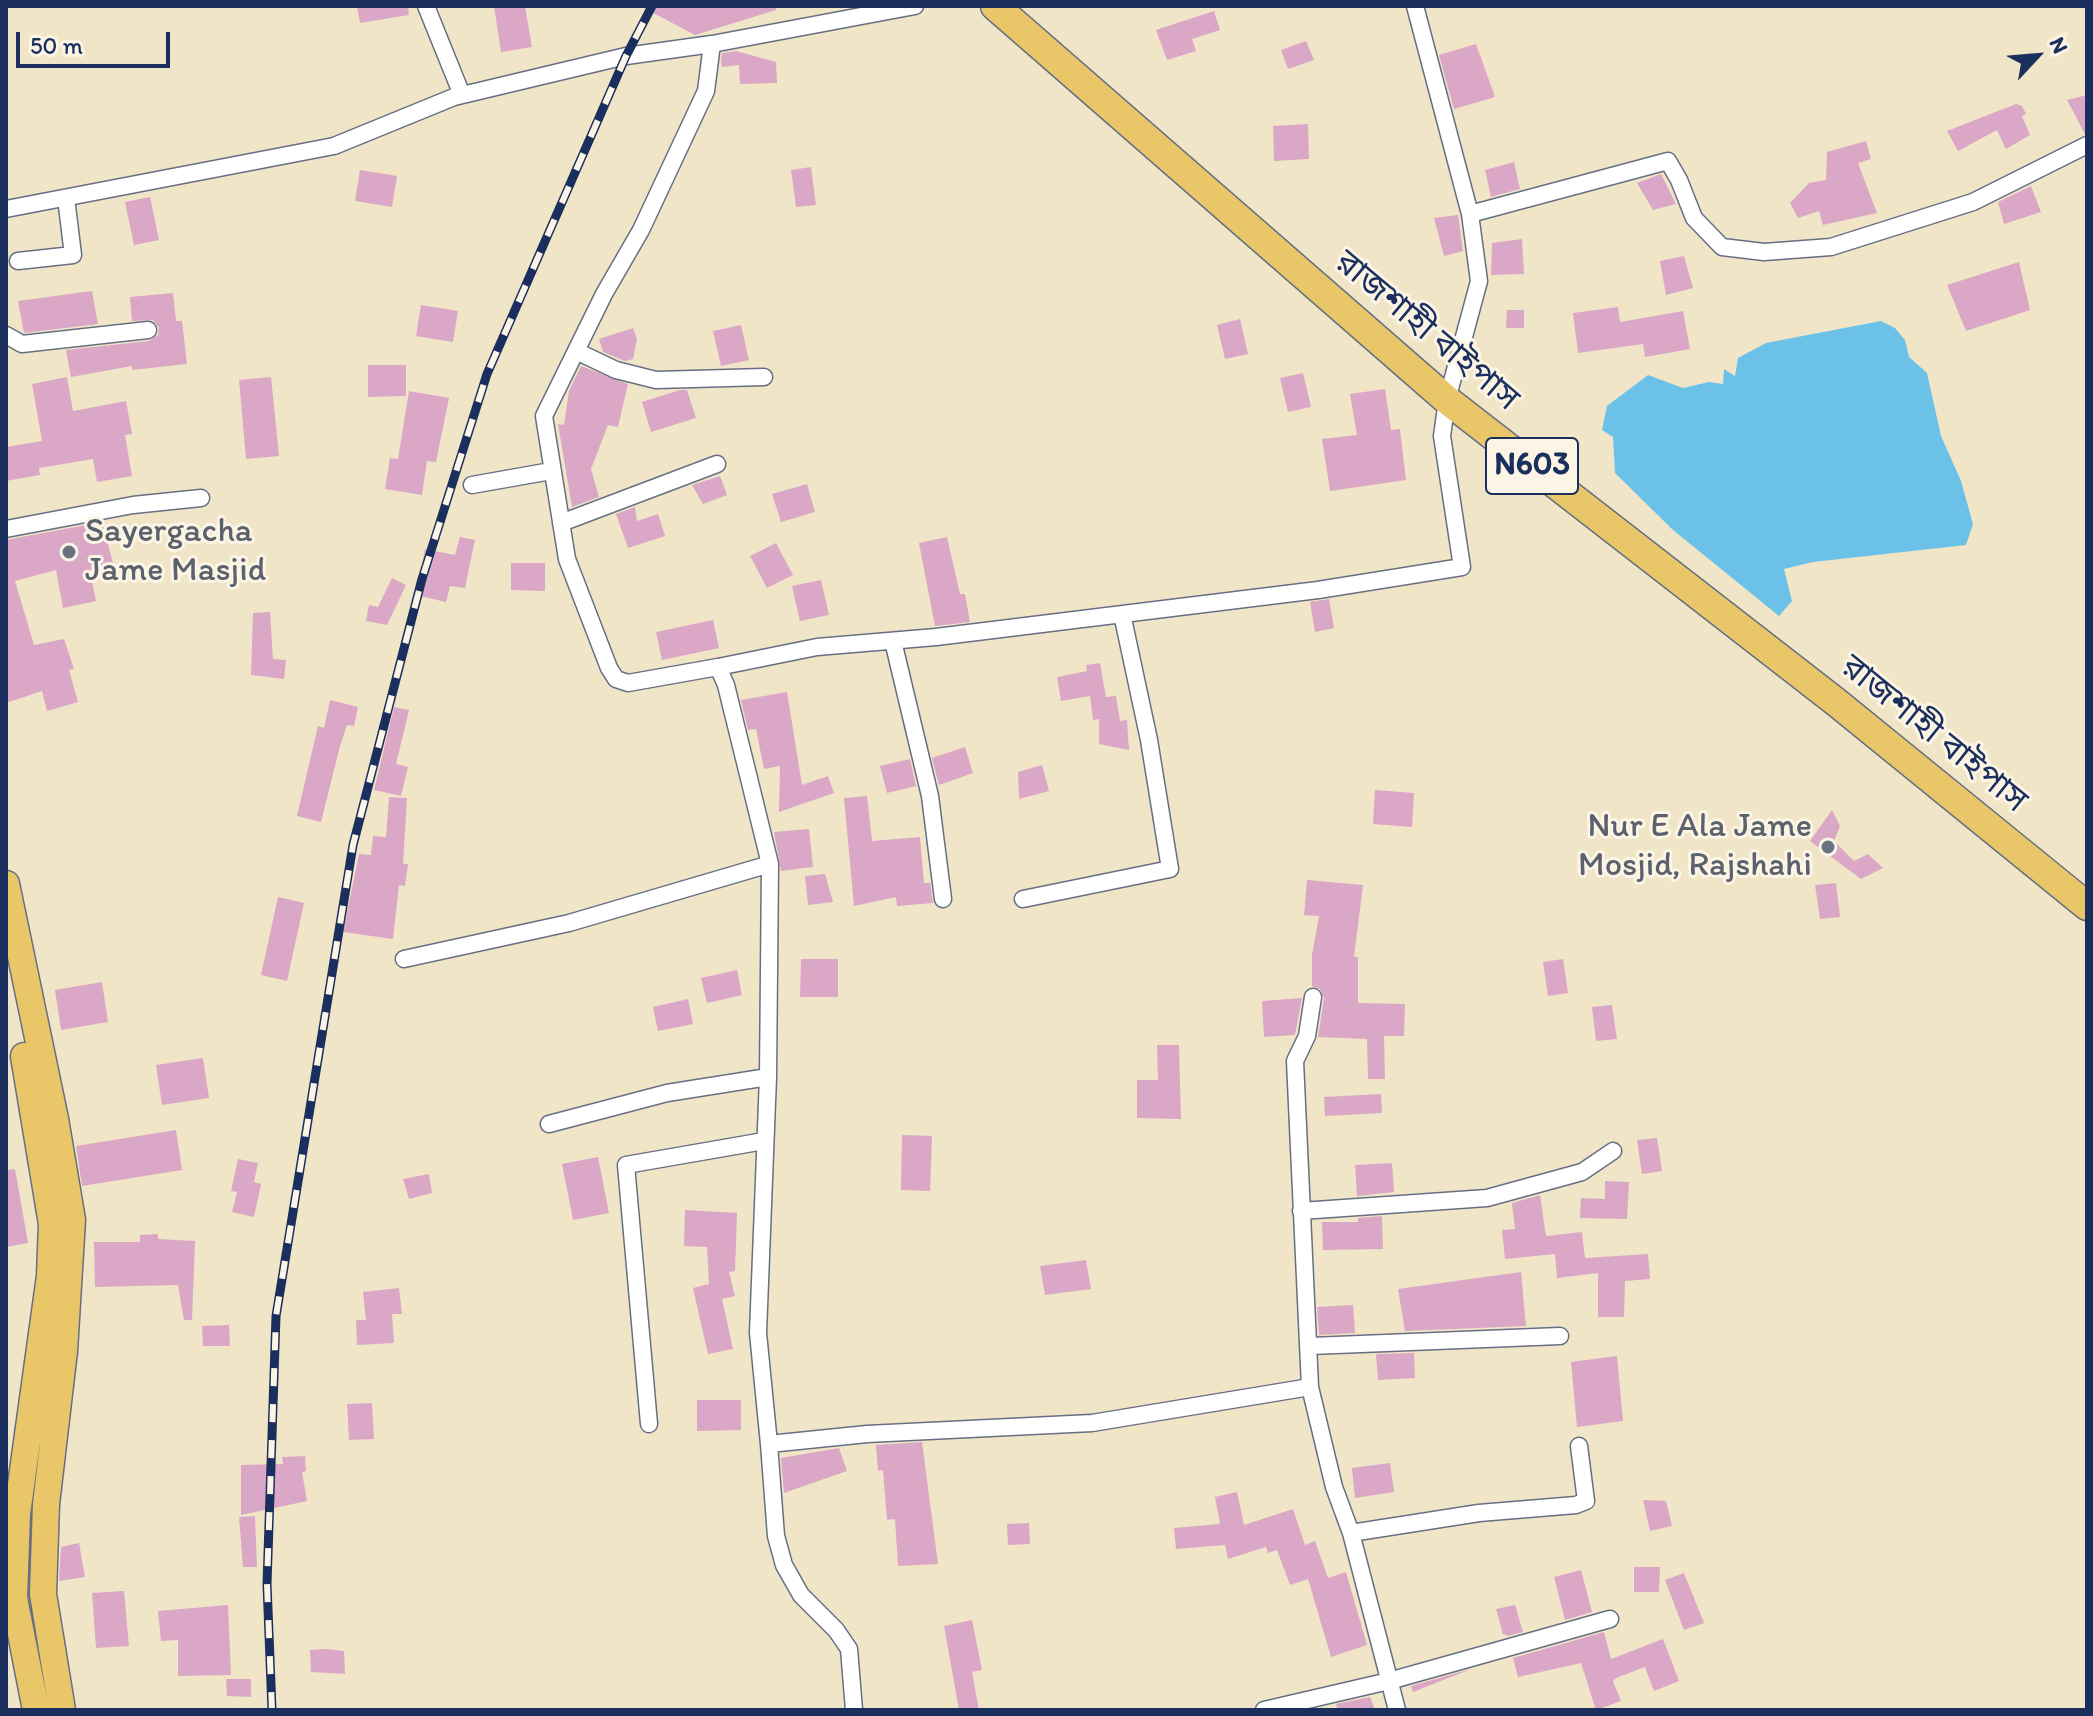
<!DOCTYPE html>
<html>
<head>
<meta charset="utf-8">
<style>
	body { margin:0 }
	#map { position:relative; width:2093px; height:1716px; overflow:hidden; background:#f1e5c7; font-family:Itim,sans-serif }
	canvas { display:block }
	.frame { position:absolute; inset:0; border:8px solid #1b2f5e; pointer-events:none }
	.north { position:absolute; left:1997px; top:16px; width:80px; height:80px; -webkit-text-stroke:6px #fcf5e5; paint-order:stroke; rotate:64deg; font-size:22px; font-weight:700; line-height:32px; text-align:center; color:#1b2f5e }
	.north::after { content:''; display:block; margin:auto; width:28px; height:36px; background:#1b2f5e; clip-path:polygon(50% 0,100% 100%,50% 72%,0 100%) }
	.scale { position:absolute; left:16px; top:32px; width:154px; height:36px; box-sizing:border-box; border:4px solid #1b2f5e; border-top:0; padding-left:10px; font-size:24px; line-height:28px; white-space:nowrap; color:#1b2f5e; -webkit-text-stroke:6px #fcf5e5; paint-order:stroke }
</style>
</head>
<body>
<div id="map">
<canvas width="2093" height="1716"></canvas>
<div class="frame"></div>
<div class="north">N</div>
<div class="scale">50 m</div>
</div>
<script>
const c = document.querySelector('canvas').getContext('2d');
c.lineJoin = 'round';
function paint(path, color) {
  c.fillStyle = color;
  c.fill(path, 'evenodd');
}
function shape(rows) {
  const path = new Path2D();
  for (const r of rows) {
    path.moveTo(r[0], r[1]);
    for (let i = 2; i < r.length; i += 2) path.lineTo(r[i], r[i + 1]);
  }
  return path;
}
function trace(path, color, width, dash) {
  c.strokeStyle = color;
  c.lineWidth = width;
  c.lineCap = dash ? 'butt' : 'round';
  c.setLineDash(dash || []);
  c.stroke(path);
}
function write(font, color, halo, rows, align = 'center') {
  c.font = font + ' Itim,"Noto Sans Bengali",sans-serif';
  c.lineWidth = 6;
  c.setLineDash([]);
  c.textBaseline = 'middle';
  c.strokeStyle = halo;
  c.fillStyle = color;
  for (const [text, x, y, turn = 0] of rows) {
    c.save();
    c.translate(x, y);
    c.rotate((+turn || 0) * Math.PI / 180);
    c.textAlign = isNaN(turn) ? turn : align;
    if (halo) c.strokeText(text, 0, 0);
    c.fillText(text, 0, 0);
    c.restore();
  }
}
paint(shape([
	[1881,321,1895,328,1905,340,1909,357,1927,373,1941,436,1961,481,1973,524,1966,545,1813,562,1784,569,1792,601,1779,616,1673,530,1615,473,1613,437,1602,430,1607,406,1648,375,1683,388,1709,382,1723,384,1724,369,1735,376,1738,358,1766,343]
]), '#6cc1e9');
paint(shape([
	[357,6,408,6,409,15,360,23],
	[494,6,525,6,532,47,501,52],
	[640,6,776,6,776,10,695,35],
	[1214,11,1220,30,1192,39,1196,51,1167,60,1156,30],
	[1306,41,1314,60,1288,69,1281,50],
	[1476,44,1495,97,1454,109,1439,55],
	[736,51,776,62,777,83,740,84,739,65,722,67,721,61,722,53],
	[2087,95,2087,134,2085,134,2067,100],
	[2016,104,2022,106,2026,114,2022,116,2030,135,2006,149,1997,130,1958,151,1947,131],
	[1308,124,1309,159,1274,161,1273,126],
	[1866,141,1871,159,1858,163,1877,213,1823,225,1819,211,1798,218,1790,203,1809,183,1826,180,1827,152],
	[1514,162,1520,189,1491,197,1485,170],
	[811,167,816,205,796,207,791,170],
	[360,170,397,176,392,207,355,201],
	[1661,174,1676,204,1653,210,1637,183],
	[2031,186,2041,212,2004,224,1998,202],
	[150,197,159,240,134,245,125,202],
	[1458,215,1463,251,1444,256,1434,218],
	[1522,239,1524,274,1491,275,1492,243],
	[1684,256,1693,288,1666,295,1660,261],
	[2019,262,2030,310,1966,331,1947,285],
	[92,291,98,324,24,333,18,301],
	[173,293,176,321,182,321,187,364,132,370,132,366,71,377,66,350,149,341,158,335,159,328,153,320,132,321,130,297],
	[421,305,458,311,453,342,416,336],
	[1618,307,1620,322,1683,311,1690,349,1645,357,1643,344,1578,353,1573,313],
	[1507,310,1524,310,1524,328,1506,328],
	[1240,319,1248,354,1225,359,1217,325],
	[741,325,749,360,721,366,713,331],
	[633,328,637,339,633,359,625,361,603,352,599,339],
	[368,365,406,365,406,396,368,397],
	[581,366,628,384,618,427,608,425,591,469,599,497,572,507,558,424,564,425,569,391],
	[1303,373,1311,407,1288,412,1280,378],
	[67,377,73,411,126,401,132,434,125,435,132,476,97,482,93,459,39,468,40,475,6,481,6,447,42,441,32,384],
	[271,377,279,456,246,459,239,380],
	[1385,389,1391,430,1400,429,1406,480,1330,491,1322,439,1357,435,1350,394],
	[680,390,687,390,696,418,651,432,642,402],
	[409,391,449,398,436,462,427,461,422,495,385,489,390,458,398,459],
	[720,476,727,495,703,504,692,485],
	[807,484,815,512,781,522,772,494],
	[635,507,637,521,658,514,665,536,628,548,616,514],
	[102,522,113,563,90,570,96,601,63,608,56,570,15,581,34,645,64,639,74,669,69,670,78,702,47,711,42,691,6,703,6,540],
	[460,537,475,540,465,588,450,586,446,602,416,595,425,549,455,555],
	[947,537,960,594,965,594,970,622,935,626,919,543],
	[776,543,793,575,767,588,750,556],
	[511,563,545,563,545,591,511,590],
	[392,578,406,585,387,625,366,621,369,605,378,607],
	[821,580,829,615,800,621,792,586],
	[1329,599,1334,628,1315,632,1310,602],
	[270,612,273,659,286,660,284,679,251,675,253,613],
	[713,620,719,648,662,660,656,632],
	[1100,663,1106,697,1116,696,1120,721,1127,720,1129,750,1099,744,1099,719,1093,720,1090,696,1061,701,1057,677,1087,671,1086,665],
	[787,692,802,785,828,776,834,793,779,812,780,766,764,769,756,729,748,730,741,700],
	[330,700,358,707,354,726,347,725,340,746,321,822,297,816,318,726,324,728],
	[394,707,409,710,396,764,408,767,401,796,374,790],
	[965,747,973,773,939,785,932,758],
	[910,759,916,786,887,793,880,766],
	[1042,765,1049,791,1019,799,1018,772],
	[1375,790,1414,793,1412,827,1373,824],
	[867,796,872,841,920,837,924,883,930,883,933,903,897,906,896,897,854,906,844,798],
	[389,797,407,798,403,864,408,864,405,886,399,885,393,939,343,932,359,854,371,855,373,836,386,837],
	[1832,810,1840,826,1834,841,1854,861,1868,854,1883,868,1861,879,1810,841],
	[809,829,813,867,781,871,774,832],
	[825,874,833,902,808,905,805,876],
	[1307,880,1363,885,1354,957,1358,957,1358,1003,1405,1004,1404,1036,1384,1036,1385,1079,1368,1079,1367,1039,1318,1037,1324,998,1320,989,1312,986,1312,955,1319,916,1304,915],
	[1836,883,1840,917,1820,919,1815,885],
	[278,897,304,903,287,981,261,975],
	[801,959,838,959,838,997,800,997],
	[1563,959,1568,993,1548,996,1543,962],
	[737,970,742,995,707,1003,701,978],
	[102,982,108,1022,61,1030,55,990],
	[1302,998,1295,1035,1264,1037,1262,1001],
	[688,999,693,1024,658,1031,653,1007],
	[1612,1005,1617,1039,1596,1041,1592,1007],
	[1157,1045,1179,1045,1181,1119,1137,1118,1137,1080,1158,1080],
	[203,1058,209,1098,162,1105,156,1065],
	[1381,1094,1382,1113,1325,1116,1324,1097],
	[176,1130,182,1170,82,1186,76,1146],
	[902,1135,932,1136,930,1191,901,1190],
	[1657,1138,1662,1171,1642,1174,1637,1140],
	[598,1157,609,1213,573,1220,562,1164],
	[238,1159,258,1163,254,1182,261,1184,254,1217,232,1212,237,1192,231,1191],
	[1392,1163,1394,1192,1357,1196,1355,1165],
	[15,1169,28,1243,6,1247,6,1170],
	[429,1174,432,1193,409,1199,403,1179],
	[1605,1181,1629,1182,1627,1219,1580,1218,1581,1198,1605,1199],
	[1540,1195,1546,1236,1582,1232,1585,1258,1648,1254,1650,1279,1625,1281,1624,1317,1598,1317,1598,1273,1557,1278,1555,1254,1505,1259,1502,1230,1515,1229,1512,1203],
	[685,1210,737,1213,735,1271,729,1272,735,1296,722,1299,733,1349,708,1354,693,1288,709,1284,707,1247,684,1246],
	[1382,1216,1383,1249,1323,1250,1322,1222,1358,1222,1358,1218],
	[158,1234,158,1239,195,1241,192,1320,184,1320,178,1285,95,1287,94,1242,140,1242,140,1235],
	[1086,1260,1091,1289,1045,1295,1040,1266],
	[1521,1272,1526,1326,1405,1331,1398,1289],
	[399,1288,402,1314,392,1314,394,1343,357,1345,356,1320,366,1320,363,1292],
	[1353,1305,1355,1333,1319,1335,1317,1307],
	[229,1325,230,1346,203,1346,202,1326],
	[1414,1353,1415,1378,1378,1380,1376,1354],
	[1617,1356,1623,1421,1577,1427,1571,1362],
	[697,1400,741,1400,741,1430,697,1431],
	[372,1403,374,1439,349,1440,347,1404],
	[922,1442,938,1564,898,1566,895,1519,887,1520,883,1470,878,1471,876,1445],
	[839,1448,847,1471,784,1493,781,1458],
	[305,1456,306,1471,302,1472,307,1501,241,1515,241,1465,283,1464,282,1457],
	[1390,1463,1394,1492,1355,1498,1352,1468],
	[1237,1492,1244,1525,1293,1509,1305,1545,1315,1541,1328,1578,1346,1572,1367,1645,1331,1657,1308,1579,1290,1585,1277,1550,1268,1553,1266,1547,1228,1559,1225,1545,1176,1549,1174,1528,1220,1524,1215,1497],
	[1643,1500,1666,1501,1672,1526,1650,1531],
	[255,1516,257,1567,243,1567,239,1517],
	[1029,1523,1030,1544,1008,1545,1007,1524],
	[79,1543,85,1577,59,1581,61,1547],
	[1634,1567,1660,1567,1659,1592,1634,1592],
	[1581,1570,1592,1612,1565,1620,1554,1577],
	[1684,1573,1704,1623,1684,1630,1665,1580],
	[124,1591,129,1646,96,1648,92,1593],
	[228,1605,231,1675,178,1676,178,1640,161,1641,158,1611],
	[1515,1605,1523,1632,1508,1636,1503,1634,1496,1609],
	[972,1620,982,1670,972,1672,979,1710,959,1710,944,1626],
	[1604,1632,1611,1659,1663,1639,1679,1681,1654,1691,1645,1667,1616,1678,1613,1681,1621,1701,1596,1710,1581,1663,1518,1677,1513,1658],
	[325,1649,344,1651,345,1674,311,1672,310,1650],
	[1471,1669,1413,1692,1411,1686],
	[226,1679,251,1679,251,1697,227,1696],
	[1370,1697,1375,1710,1338,1710,1336,1704]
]), '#daa7c6');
const minor = shape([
	[426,6,462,95],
	[712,44,706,91,641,230,604,294,544,416,567,559,609,668,616,679,628,683,718,667,726,685,770,864,768,1077,758,1333,769,1444,867,1434,1092,1423,1310,1387,1334,1487,1351,1533,1397,1710],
	[6,209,334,146,454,97,626,56,712,44,915,6],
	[1470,214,1668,161,1679,180,1694,218,1722,247,1764,252,1831,247,1973,202,2087,145],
	[18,261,73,255,66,198],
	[6,335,22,344,148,330],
	[576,351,616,370,656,380,764,377],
	[472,485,551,471],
	[561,523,717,464],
	[6,529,133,505,201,498],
	[893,641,930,796,943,899],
	[718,667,817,647,936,637,1318,590,1462,567,1442,436,1447,400,1479,281,1470,214,1415,6],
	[1023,899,1170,869,1149,740,1122,614],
	[404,959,569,923,770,864],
	[549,1124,667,1093,768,1077],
	[1301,1211,1487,1198,1582,1172,1613,1151],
	[1311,1346,1560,1336],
	[1310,1387,1295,1061,1307,1036,1313,997],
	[649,1424,626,1165,764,1141],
	[769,1444,776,1536,784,1565,801,1595,836,1630,849,1649,854,1710],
	[1351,1533,1479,1513,1576,1505,1586,1501,1579,1446],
	[1264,1710,1389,1681,1610,1619]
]);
const primary = shape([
	[6,884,55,1119,72,1220,64,1351,46,1504,43,1594,62,1710],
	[24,1056,52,1224,50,1276,17,1514,14,1598,36,1710]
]);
const trunk = shape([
	[995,6,1447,400,1836,702,2087,906]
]);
trace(minor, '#666f83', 19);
trace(primary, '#666f83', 29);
trace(trunk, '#666f83', 31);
trace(minor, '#fff', 16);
trace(primary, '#e9c769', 26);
trace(trunk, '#e9c769', 28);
const rail = shape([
	[272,1710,267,1584,276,1316,353,845,422,579,487,374,626,56,652,6]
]);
trace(rail, '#1b2f5e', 9);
trace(rail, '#fcf5e5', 6, [18]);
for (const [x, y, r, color] of [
	[69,552,8,"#6b7280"],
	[1828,847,8,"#6b7280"]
]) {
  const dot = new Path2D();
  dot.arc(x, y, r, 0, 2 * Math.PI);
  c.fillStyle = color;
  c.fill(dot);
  trace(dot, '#fcf5e5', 3);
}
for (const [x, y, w] of [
	[1532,466,92]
]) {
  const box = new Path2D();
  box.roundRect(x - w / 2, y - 28, w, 56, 6);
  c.fillStyle = '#fcf5e5';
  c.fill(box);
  trace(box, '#1b2f5e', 2);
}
write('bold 32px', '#1b2f5e', null, [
	["N603",1532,466]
]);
write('34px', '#1b2f5e', '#fcf5e5', [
	["রাজশাহী বাইপাস",1426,332,40],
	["রাজশাহী বাইপাস",1933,735,39]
]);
write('34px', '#5b616d', '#fcf5e5', [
	["Sayergacha",85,532],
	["Jame Masjid",85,571],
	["Nur E Ala Jame",1812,827,"right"],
	["Mosjid, Rajshahi",1812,866,"right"]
], 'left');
</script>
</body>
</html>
